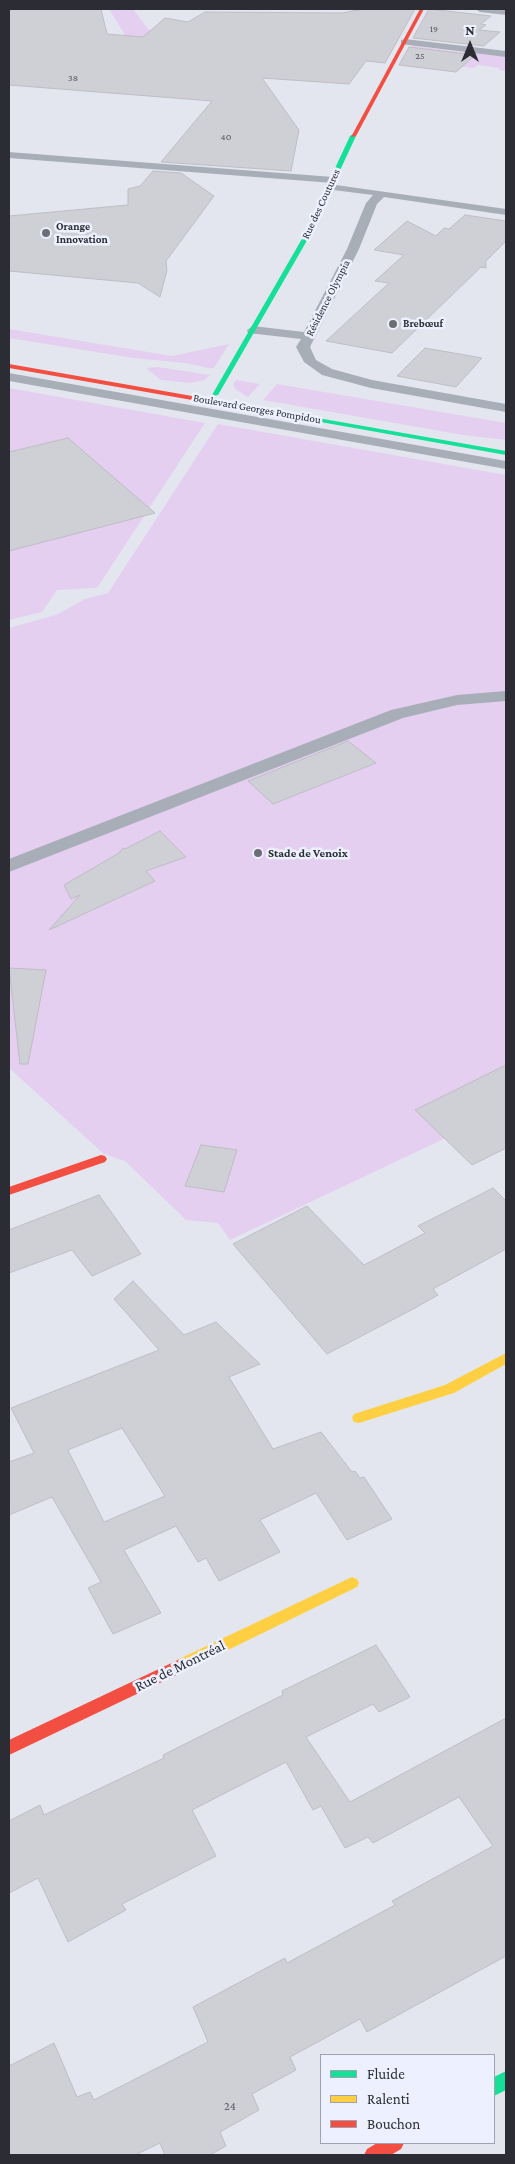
<!DOCTYPE html>
<html>
<head>
<meta charset="utf-8">
<style>
	body { margin:0 }
	#map { position:relative; width:515px; height:2164px; overflow:hidden; background:#e4e6ef; font-family:"Crimson Pro",serif }
	canvas { display:block }
	.frame { position:absolute; inset:0; border:10px solid #2c2d34; pointer-events:none }
	.legend { position:absolute; left:320px; top:2054px; width:175px; height:90px; box-sizing:border-box; background:#edf0fe; border:1px solid #a0a2ad; margin:0; padding:6px 9px; list-style:none; font-size:15px; color:#2c2d34 }
	.legend li { display:flex; align-items:center; gap:10px; height:25px }
	.legend b { width:25px; border:1px solid #a0a2ad }
	.north { position:absolute; left:445px; top:20px; width:50px; height:50px; -webkit-text-stroke:4px #edf0fe; paint-order:stroke; rotate:0deg; font-size:14px; font-weight:700; line-height:20px; text-align:center; color:#2c2d34 }
	.north::after { content:''; display:block; margin:auto; width:18px; height:22px; background:#2c2d34; clip-path:polygon(50% 0,100% 100%,50% 72%,0 100%) }
</style>
</head>
<body>
<div id="map">
<canvas width="515" height="2164"></canvas>
<div class="frame"></div>
<ul class="legend">
<li><b style="height:6px;background:#16e098"></b>Fluide</li>
<li><b style="height:6px;background:#ffcf43"></b>Ralenti</li>
<li><b style="height:6px;background:#f24e42"></b>Bouchon</li>
</ul>
<div class="north">N</div>
</div>
<script>
const c = document.querySelector('canvas').getContext('2d');
c.lineJoin = 'round';
function paint(path, color) {
  c.fillStyle = color;
  c.fill(path, 'evenodd');
}
function shape(rows) {
  const path = new Path2D();
  for (const r of rows) {
    path.moveTo(r[0], r[1]);
    for (let i = 2; i < r.length; i += 2) path.lineTo(r[i], r[i + 1]);
  }
  return path;
}
function trace(path, color, width, dash) {
  c.strokeStyle = color;
  c.lineWidth = width;
  c.lineCap = dash ? 'butt' : 'round';
  c.setLineDash(dash || []);
  c.stroke(path);
}
function write(font, color, halo, rows, align = 'center') {
  c.font = font + ' "Crimson Pro",serif';
  c.lineWidth = 5;
  c.setLineDash([]);
  c.textBaseline = 'middle';
  c.strokeStyle = halo;
  c.fillStyle = color;
  for (const [text, x, y, turn = 0] of rows) {
    c.save();
    c.translate(x, y);
    c.rotate((+turn || 0) * Math.PI / 180);
    c.textAlign = isNaN(turn) ? turn : align;
    if (halo) c.strokeText(text, 0, 0);
    c.fillText(text, 0, 0);
    c.restore();
  }
}
paint(shape([
	[109,9,133,9,148,29,158,34,370,13,381,9,413,9,393,48,128,40],
	[412,45,451,51,506,56,506,71,498,70,500,68,478,65,474,68,452,66,446,70,403,66],
	[9,329,172,356,229,344,214,368,208,368,185,363,133,358,9,338],
	[158,367,210,375,205,380,190,383,161,380,146,368],
	[236,380,260,384,248,397,235,389,233,384],
	[277,384,506,423,506,440,463,435,263,400],
	[9,388,205,423,97,588,57,590,42,612,9,620],
	[218,424,506,475,506,1148,479,1161,450,1136,230,1240,218,1223,186,1220,125,1161,104,1154,9,1068,9,628,56,615,85,599,108,593]
]), '#e4cff0');
const building = shape([
	[9,9,101,9,107,34,143,37,165,18,188,22,205,12,342,13,363,9,415,9,385,63,366,61,349,84,262,78,299,130,291,171,161,162,212,101,9,85,9,9],
	[429,9,491,16,481,24,486,25,479,30,500,32,484,46,413,38,429,9],
	[409,47,475,55,456,72,399,65,409,47],
	[153,171,181,173,214,196,166,261,167,270,160,297,138,283,9,271,9,216,128,205,128,189,140,186,153,171],
	[465,215,506,221,506,241,486,261,486,268,481,267,392,353,326,341,389,283,375,281,404,255,374,250,407,221,436,236,444,228,449,229,465,215],
	[425,348,482,358,456,387,397,376,425,348],
	[68,438,155,513,9,551,9,452,68,438],
	[348,741,376,763,273,804,248,781,348,741],
	[160,831,186,857,146,871,155,881,49,930,80,895,71,899,64,885,119,853,123,848,125,849,160,831],
	[9,968,46,970,28,1064,20,1064,9,968],
	[506,1065,506,1148,472,1165,415,1110,506,1065],
	[201,1145,237,1150,224,1192,185,1186,201,1145],
	[493,1188,506,1201,506,1249,433,1289,438,1295,415,1308,327,1354,233,1244,307,1206,364,1265,425,1233,418,1226,493,1188],
	[99,1195,141,1254,92,1276,72,1250,9,1273,9,1230,99,1195],
	[133,1281,184,1335,216,1322,260,1364,229,1377,273,1449,321,1432,352,1472,355,1471,360,1478,364,1477,392,1519,347,1540,316,1493,260,1520,280,1552,219,1581,206,1558,198,1562,176,1526,124,1550,161,1613,113,1634,88,1588,101,1582,52,1497,9,1515,9,1462,34,1453,11,1408,159,1350,114,1299,133,1281],
	[122,1428,165,1496,104,1522,68,1450,122,1428],
	[376,1645,410,1697,379,1712,373,1704,306,1737,350,1802,506,1718,506,1956,367,2032,360,2019,290,2057,296,2070,252,2094,259,2110,220,2132,226,2146,210,2155,165,2155,160,2143,135,2155,9,2155,9,2066,54,2043,77,2097,90,2092,94,2100,208,2042,193,2007,285,1958,287,1963,395,1905,392,1901,493,1846,459,1797,373,1843,368,1837,345,1848,321,1806,313,1810,286,1762,192,1810,216,1856,122,1904,126,1910,68,1942,38,1878,9,1893,9,1821,40,1805,44,1815,164,1758,163,1755,283,1695,282,1691,376,1645]
]);
paint(building, '#cfcfd6');
trace(building, '#bebdc5', 1);
paint(shape([
	[9,152,333,177,338,180,333,183,9,158,9,152],
	[329,184,506,209,506,215,384,197,377,204,359,249,310,347,316,360,332,369,372,380,506,404,506,412,371,388,322,375,304,362,296,347,301,339,248,333,247,330,253,326,304,332,347,249,366,203,373,195,325,189,325,185,329,184],
	[9,373,506,461,506,469,9,381,9,373],
	[506,691,506,701,457,705,403,718,9,872,9,859,391,710,457,695,506,691]
]), '#a8aeb7');
paint(shape([
	[475,9,506,9,506,15,480,12,475,9],
	[405,39,506,51,506,57,401,44,401,40,405,39]
]), '#a8aeb7');
paint(shape([
	[353,134,356,136,309,237,218,395,213,396,212,395,303,237,350,136,353,134],
	[255,407,506,451,506,455,253,410,253,408,255,407],
	[506,2071,506,2090,494,2096,494,2077,506,2071]
]), '#16e098');
paint(shape([
	[506,1353,506,1364,454,1393,359,1423,354,1422,352,1418,354,1414,445,1385,506,1353],
	[352,1577,357,1579,359,1583,357,1587,187,1670,182,1672,177,1670,175,1665,177,1660,352,1577]
]), '#ffcf43');
paint(shape([
	[420,9,424,9,356,136,351,137,420,9],
	[9,364,255,407,258,409,255,411,9,368,9,364],
	[101,1155,105,1156,107,1159,105,1162,9,1195,9,1187,101,1155],
	[182,1658,187,1660,189,1665,187,1670,9,1755,9,1740,182,1658],
	[377,2143,404,2143,401,2149,391,2155,364,2155,367,2149,377,2143]
]), '#f24e42');
for (const [x, y, r, color] of [
	[46,233,5,"#6c6e75"],
	[393,324,5,"#6c6e75"],
	[258,853,5,"#6c6e75"]
]) {
  const dot = new Path2D();
  dot.arc(x, y, r, 0, 2 * Math.PI);
  c.fillStyle = color;
  c.fill(dot);
  trace(dot, '#edf0fe', 2);
}
write('10px', '#56565d', null, [
	["19",434,29],
	["25",420,56],
	["38",73,78],
	["40",226,137]
]);
write('11px', '#2c2d34', '#edf0fe', [
	["Rue des Coutures",321,204,-65],
	["Résidence Olympia",328,298,-63],
	["Boulevard Georges Pompidou",257,409,10]
]);
write('bold 11px', '#2c2d34', '#edf0fe', [
	["Orange",56,227],
	["Innovation",56,240],
	["Brebœuf",403,324]
], 'left');
write('bold 12px', '#2c2d34', '#edf0fe', [
	["Stade de Venoix",268,853]
], 'left');
write('12px', '#56565d', null, [
	["24",230,2106]
]);
write('15px', '#2c2d34', '#edf0fe', [
	["Rue de Montréal",180,1666,-26]
]);
</script>
</body>
</html>
